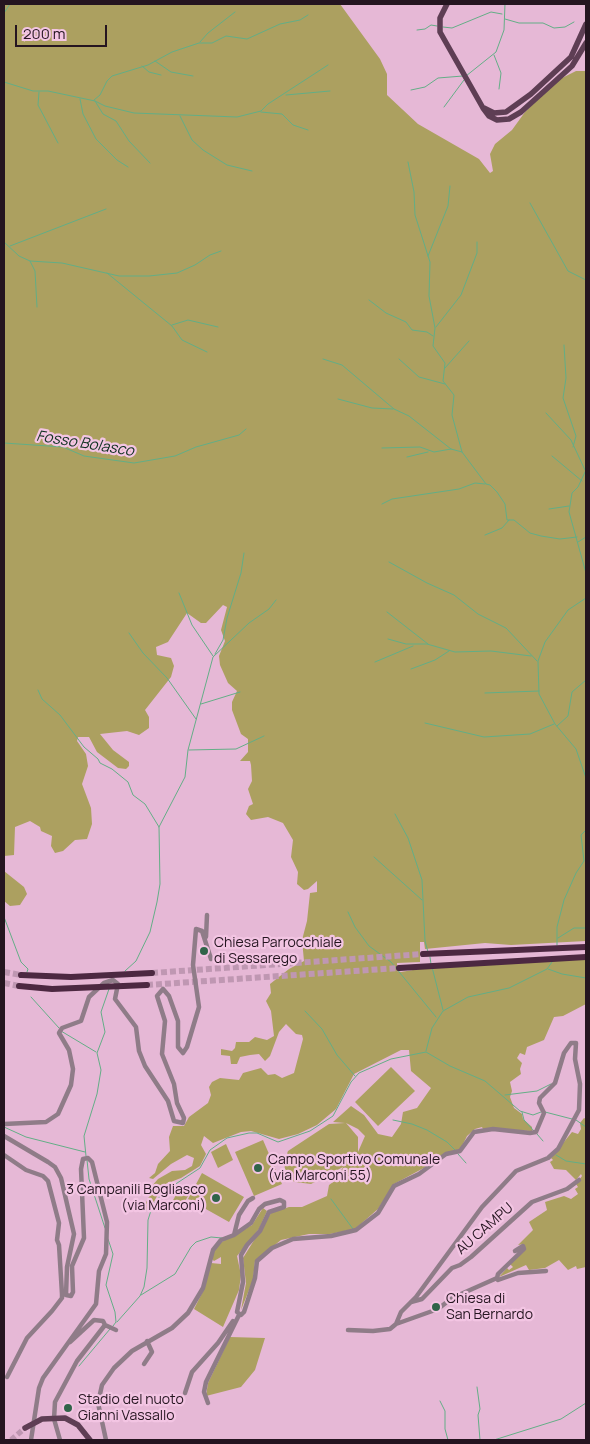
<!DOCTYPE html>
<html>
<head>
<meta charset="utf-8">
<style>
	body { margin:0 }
	#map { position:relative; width:590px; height:1444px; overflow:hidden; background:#e6b8d6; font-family:Manrope,sans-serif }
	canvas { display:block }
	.frame { position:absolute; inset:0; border:5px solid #251520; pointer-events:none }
	.scale { position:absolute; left:15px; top:25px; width:92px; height:22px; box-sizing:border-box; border:2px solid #251520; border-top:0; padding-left:6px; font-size:15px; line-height:18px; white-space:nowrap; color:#251520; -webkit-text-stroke:4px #f3c5e3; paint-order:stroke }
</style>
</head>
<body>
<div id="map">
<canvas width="590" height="1444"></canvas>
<div class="frame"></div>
<div class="scale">200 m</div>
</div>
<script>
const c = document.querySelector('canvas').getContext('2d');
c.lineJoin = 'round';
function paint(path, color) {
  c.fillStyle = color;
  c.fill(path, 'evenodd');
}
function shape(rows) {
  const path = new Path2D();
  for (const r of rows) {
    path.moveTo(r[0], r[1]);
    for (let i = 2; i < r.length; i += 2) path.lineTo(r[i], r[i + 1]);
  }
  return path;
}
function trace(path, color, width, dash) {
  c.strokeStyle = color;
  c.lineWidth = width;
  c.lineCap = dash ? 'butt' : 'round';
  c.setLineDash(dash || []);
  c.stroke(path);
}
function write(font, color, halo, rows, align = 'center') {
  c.font = font + ' Manrope,sans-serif';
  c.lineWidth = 4.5;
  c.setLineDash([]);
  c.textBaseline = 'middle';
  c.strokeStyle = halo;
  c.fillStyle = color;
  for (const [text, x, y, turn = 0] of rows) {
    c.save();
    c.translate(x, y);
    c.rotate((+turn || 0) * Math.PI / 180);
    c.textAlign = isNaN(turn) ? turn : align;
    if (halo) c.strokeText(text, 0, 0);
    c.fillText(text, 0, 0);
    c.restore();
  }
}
paint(shape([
	[4,4,340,4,380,59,387,74,387,95,418,124,479,159,490,173,493,171,490,154,495,144,512,130,525,112,558,80,576,71,586,71,586,941,511,945,485,943,425,949,424,942,420,942,420,962,397,963,397,971,401,972,419,969,586,959,586,1004,563,1016,554,1017,544,1040,527,1047,525,1055,520,1053,517,1058,522,1063,520,1069,521,1074,510,1082,512,1091,510,1097,514,1108,522,1114,523,1119,532,1127,532,1131,483,1129,482,1127,475,1129,467,1136,461,1148,394,1184,378,1209,355,1229,330,1234,309,1234,281,1240,255,1261,253,1280,241,1310,246,1283,243,1258,271,1213,289,1207,302,1207,327,1196,329,1185,336,1180,343,1167,311,1184,295,1182,291,1180,285,1169,284,1162,288,1151,329,1124,345,1123,333,1122,351,1106,364,1115,378,1134,392,1137,401,1124,403,1112,417,1108,431,1088,411,1071,409,1050,401,1050,354,1074,336,1109,317,1125,298,1134,279,1139,251,1131,241,1132,213,1143,204,1136,201,1145,206,1154,200,1166,181,1178,163,1185,150,1209,141,1212,150,1195,151,1187,158,1179,172,1171,185,1170,192,1166,194,1158,187,1155,171,1164,153,1179,149,1178,155,1173,158,1164,170,1151,169,1137,173,1126,184,1126,189,1117,208,1103,211,1095,209,1087,212,1082,220,1078,239,1080,243,1073,261,1068,268,1075,275,1074,282,1078,294,1073,303,1039,302,1035,296,1034,286,1024,279,1032,270,1056,265,1061,259,1054,250,1055,240,1057,237,1064,231,1064,230,1056,221,1055,221,1049,232,1051,235,1048,236,1042,249,1042,255,1037,267,1040,274,1036,271,1011,266,1001,271,993,270,984,289,969,304,961,302,940,307,921,310,893,317,892,317,881,308,889,304,890,297,884,298,872,291,857,293,840,283,823,268,817,251,820,246,814,249,806,253,804,248,789,252,781,251,765,250,761,240,761,248,752,248,739,241,734,232,710,232,702,237,691,228,683,220,665,219,656,225,641,221,630,227,607,223,605,206,623,201,623,187,613,168,642,156,647,157,655,171,658,174,666,171,677,145,710,149,717,149,728,139,735,127,731,100,734,113,750,129,762,129,766,126,769,118,768,97,752,89,737,78,737,77,741,86,754,88,766,82,784,91,808,92,824,87,839,75,840,63,851,55,853,51,846,52,836,41,831,40,827,30,821,15,827,14,855,4,856],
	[346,1123,358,1129,365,1136,358,1152,358,1137],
	[4,871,24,887,27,894,20,905,10,906,4,901],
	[391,1067,415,1091,378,1126,355,1102],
	[584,1118,586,1119,586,1267,577,1269,576,1266,568,1270,559,1260,545,1268,529,1270,526,1265,499,1277,507,1268,509,1270,513,1267,510,1264,524,1244,518,1245,533,1230,529,1222,547,1210,545,1202,564,1196,571,1199,578,1194,575,1189,578,1187,576,1184,582,1176,581,1174,576,1180,566,1170,554,1169,550,1162,553,1160,551,1158,572,1132,578,1134,581,1129,580,1123],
	[263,1140,282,1184,254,1196,235,1152],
	[226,1144,233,1160,218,1168,211,1152],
	[202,1173,244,1197,229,1222,188,1199],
	[181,1186,191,1191,181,1208,172,1202],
	[263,1208,267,1211,259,1229,237,1256,241,1275,239,1290,223,1327,194,1309,204,1289,211,1263,221,1264,221,1257,214,1261,211,1258,213,1252,220,1243,252,1225],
	[230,1337,265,1338,255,1370,241,1387,206,1396,208,1383]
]), '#aca060');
trace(shape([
	[527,4,529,4],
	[4,13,10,4],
	[505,19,519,23,543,23,554,28,565,27,574,22],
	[443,27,452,28,491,12,502,14],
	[417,30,425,29,431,25,437,26],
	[200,42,208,33,235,12],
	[494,55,501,73,499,89],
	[155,61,171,72,193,76],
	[142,66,149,72,161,75],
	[466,76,496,52,504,30,505,4],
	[4,82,33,91,48,91,95,101,105,106,134,113,237,117,261,111,268,104,328,65],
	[411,90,425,87,438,78,463,76],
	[39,92,38,105,58,143],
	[286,95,330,91],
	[80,99,83,114,96,139,117,160,128,167],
	[94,100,100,95,107,81,112,76,148,65,172,52,199,43,212,43,226,36,247,39,280,24,300,20,308,15],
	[95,101,103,114,116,121,129,141,150,163],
	[444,107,464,80],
	[261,112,282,114,293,125,308,130],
	[180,116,192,140,203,150,227,165,252,171],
	[408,162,414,192,415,215,430,262,429,296,435,328,433,346,445,363,443,381,454,395,452,415,462,452,486,484,490,485,497,492,505,504,507,520,514,520,530,533,541,536,560,539,577,537],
	[530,203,568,271,586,280],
	[4,242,19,256,30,261,62,263,119,276,149,276,177,273,195,265,210,255,221,251],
	[10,246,106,209],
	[428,256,448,206,450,186],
	[30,261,35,271,37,307],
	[107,273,172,326,182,340,207,352],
	[369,300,386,313,406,322,412,330,427,332,433,336],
	[172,325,188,320,218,327],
	[436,327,461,295,477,253,477,242],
	[564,345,566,378,563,398,576,436,573,447],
	[323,359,342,365,394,409,409,416,451,449,462,452],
	[399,359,419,377,445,384],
	[445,368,469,341],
	[338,399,372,408,393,409],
	[546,413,571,440,585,470],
	[4,443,63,447,84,456,134,463,175,456,196,447,239,435,246,429],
	[382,448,420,447,434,452,451,449],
	[552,456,582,481],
	[407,457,428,452],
	[586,470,578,487,572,493,569,512,586,573],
	[382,504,392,499,459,489,475,483,485,484],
	[549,509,569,506],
	[485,535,502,528,509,520],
	[578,542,586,537],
	[389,562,427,583,454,595,478,614,506,628,537,661],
	[179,593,192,625,213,656],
	[586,598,568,610,545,642,538,661,539,694,555,724,576,749,586,778],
	[387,612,428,644],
	[129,633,143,653,167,678,196,719],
	[388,639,406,644,427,644,455,652,491,651,531,656],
	[215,654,223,640,227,618,241,573,244,553],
	[375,662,413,646],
	[411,669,435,660,449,651],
	[38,690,42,699,60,715,84,747,98,759,100,763,112,769,128,782,133,795,145,804,159,827,160,884,157,902,150,932,136,961,125,971],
	[485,693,539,691],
	[201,704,240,692],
	[425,723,484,737,530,734,554,724],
	[557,726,568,716,572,692,586,680],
	[189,750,236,749,264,736],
	[395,814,408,838,422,880,425,941,428,952],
	[159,827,185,777,188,750,213,657,249,623,269,609,276,600],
	[374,857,422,900],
	[348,912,355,927,369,946,391,962,436,1017],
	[4,917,21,962,28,969,27,972],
	[558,938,574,928,586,928],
	[557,945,557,927,564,900,576,873,584,861,581,835,586,830],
	[430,957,431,964],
	[432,967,443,1010],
	[548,969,562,974,586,978],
	[31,997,59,1028],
	[305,1011,322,1029,337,1055,355,1076],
	[61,1031,96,1052],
	[426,1051,432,1028,443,1011,468,997,509,988,547,969,552,962],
	[505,1095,537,1091,551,1084],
	[522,1112,524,1120,534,1131],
	[545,1112,572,1119],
	[393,1120,412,1124,427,1130,447,1142,456,1151],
	[576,1120,586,1127],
	[4,1127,26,1137,85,1152],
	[537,1134,543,1141],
	[458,1154,466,1163],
	[556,1155,566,1161,586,1164],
	[86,1156,84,1136,97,1094,101,1070,97,1053,105,1032,101,1012,109,989],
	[87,1160,89,1179,105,1228],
	[331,1199,353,1229],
	[108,1239,113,1254,106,1285,115,1312,116,1322,113,1326],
	[141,1295,175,1274,191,1247,196,1242,211,1237,222,1238],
	[117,1322,140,1296,144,1287,147,1268,148,1220,153,1204,165,1191,200,1168,210,1150,227,1138,249,1133,257,1133,278,1142,310,1131,333,1116,351,1082,359,1073,391,1059,426,1052,450,1066,485,1081,520,1111,533,1115,541,1112],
	[79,1366,110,1329],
	[477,1387,480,1409,478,1415,480,1440],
	[440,1401,445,1411,445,1429,448,1440],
	[494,1440,561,1419,586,1403]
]), '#63ae86', 1);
trace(shape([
	[11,1440,25,1428]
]), '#bf97b2', 5.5, [5.5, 3]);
trace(shape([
	[4,972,21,975],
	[152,973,423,954],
	[4,983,19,986],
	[147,985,399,968]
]), '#bf97b2', 6, [6, 3]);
trace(shape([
	[206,937,207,915],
	[4,1124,46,1122,58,1114,71,1085,73,1069,69,1050,59,1033,62,1028,81,1021,89,997,104,983,113,980,118,984,115,999,136,1027,139,1051,145,1066,168,1101,174,1121,183,1123,184,1118,177,1103,174,1084,162,1054,165,1021,157,996,163,989,169,996,178,1021,178,1047,183,1053,187,1047,199,1007,193,965,196,929,202,931,211,959],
	[4,1136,48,1162,55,1167,61,1178,74,1234,67,1267,66,1295,71,1296,73,1292,72,1266,84,1238,81,1169,83,1159,88,1158,92,1162,107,1222,106,1254,99,1271,96,1304,43,1378,39,1388,31,1440],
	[4,1155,26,1170,43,1176,48,1181,59,1223,57,1240,59,1245,62,1294,62,1298,52,1311,27,1338,7,1377],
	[234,1235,239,1215,248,1201,253,1198],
	[498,1280,518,1273,546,1271],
	[411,1302,422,1299,452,1268,460,1265,471,1257,532,1202,567,1189,579,1180],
	[105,1325,116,1330],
	[348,1330,373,1331,390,1329,396,1324,438,1309,452,1298,497,1278,498,1274,524,1249,523,1246,515,1251],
	[144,1364,152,1352,147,1341],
	[185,1393,192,1372,218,1343,233,1321],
	[208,1403,204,1392,206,1382,239,1315],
	[60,1440,54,1419,55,1402,77,1361,105,1325,103,1321,94,1320,70,1342],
	[106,1440,98,1403,102,1385,114,1368,132,1351,172,1328,188,1313,203,1288,213,1250,221,1240,234,1235,251,1223,259,1209,265,1204,280,1200,284,1202,284,1207,269,1212,260,1231,247,1245,241,1255,243,1282,237,1312,241,1315,244,1312,255,1278,257,1261,272,1248,293,1239,331,1236,356,1230,378,1213,394,1186,419,1174,446,1154,460,1151,474,1132,493,1129,530,1133,536,1132,544,1113,539,1103,540,1098,555,1083,564,1053,571,1043,576,1043,575,1059,580,1084,579,1110,558,1149,548,1158,516,1171,501,1187,482,1207,416,1297,401,1312,396,1324]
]), '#8f7c88', 4.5);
trace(shape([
	[447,4,440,18,440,32,483,108,489,116,497,120,509,119,521,112,572,66,586,43],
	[484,108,494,113,506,112,531,94,571,57,586,24],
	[25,1428,42,1419,65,1418,78,1425,90,1440]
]), '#5e3e54', 5.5);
trace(shape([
	[423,954,586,947],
	[399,968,586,957],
	[21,975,71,977,152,973],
	[19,986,52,989,147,985]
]), '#4c2841', 6);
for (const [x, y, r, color] of [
	[204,951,5,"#306449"],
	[258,1168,5,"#306449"],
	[216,1198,5,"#306449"],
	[436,1307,5,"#306449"],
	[68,1408,5,"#306449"]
]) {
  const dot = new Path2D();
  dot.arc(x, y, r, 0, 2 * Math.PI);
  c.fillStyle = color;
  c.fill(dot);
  trace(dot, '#f3c5e3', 2);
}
write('14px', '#251520', '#f3c5e3', [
	["Chiesa Parrocchiale",214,943],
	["di Sessarego",214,959],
	["Campo Sportivo Comunale",268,1160],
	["(via Marconi 55)",268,1176],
	["3 Campanili Bogliasco",206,1190,"right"],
	["(via Marconi)",206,1206,"right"],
	["Chiesa di",446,1299],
	["San Bernardo",446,1315],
	["Stadio del nuoto",78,1400],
	["Gianni Vassallo",78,1416]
], 'left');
write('14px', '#251520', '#f3c5e3', [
	["AU CAMPU",485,1229,-41]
]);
write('italic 15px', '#103221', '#f3c5e3', [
	["Fosso Bolasco",85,444,9]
]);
</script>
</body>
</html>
